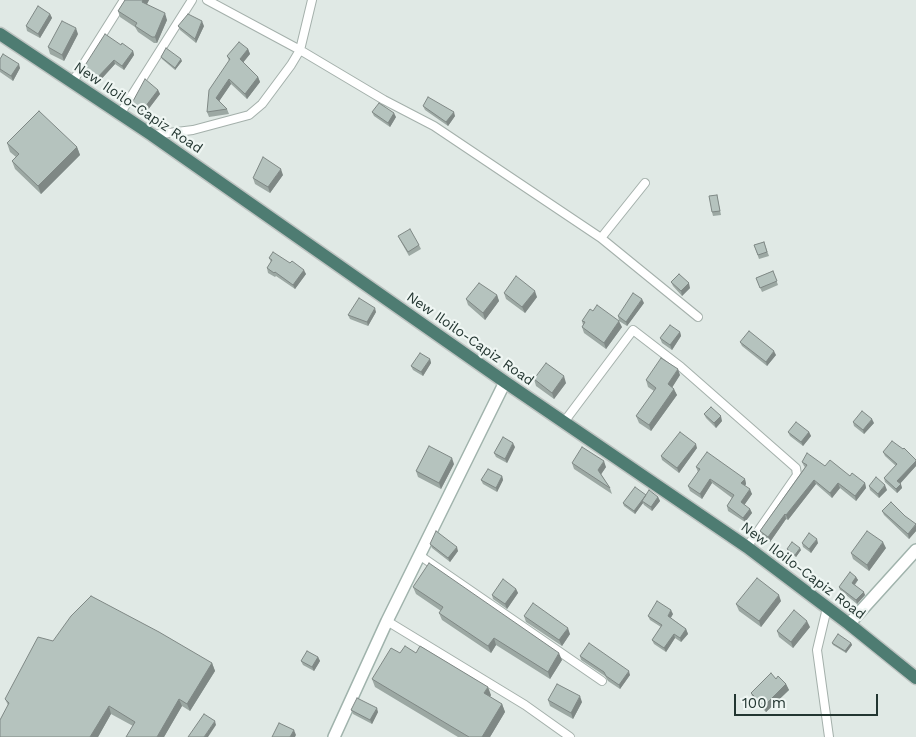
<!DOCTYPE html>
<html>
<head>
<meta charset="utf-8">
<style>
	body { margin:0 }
	#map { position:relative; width:916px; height:737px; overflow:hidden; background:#e0e9e5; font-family:"Work Sans",sans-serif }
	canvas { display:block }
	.scale { position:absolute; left:734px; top:694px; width:144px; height:22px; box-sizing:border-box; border:2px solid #233631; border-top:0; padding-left:6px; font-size:15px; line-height:18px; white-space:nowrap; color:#233631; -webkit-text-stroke:4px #eff6f3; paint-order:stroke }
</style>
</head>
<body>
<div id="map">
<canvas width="916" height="737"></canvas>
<div class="scale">100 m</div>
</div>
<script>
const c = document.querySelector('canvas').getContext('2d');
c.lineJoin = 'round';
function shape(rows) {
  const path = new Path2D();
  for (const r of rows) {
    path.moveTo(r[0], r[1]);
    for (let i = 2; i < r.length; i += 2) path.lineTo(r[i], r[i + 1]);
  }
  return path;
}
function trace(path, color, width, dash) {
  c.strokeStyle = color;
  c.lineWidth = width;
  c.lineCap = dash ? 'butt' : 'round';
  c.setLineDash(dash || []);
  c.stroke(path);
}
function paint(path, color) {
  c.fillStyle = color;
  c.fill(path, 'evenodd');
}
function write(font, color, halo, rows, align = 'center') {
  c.font = font + ' "Work Sans",sans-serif';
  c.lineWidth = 4.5;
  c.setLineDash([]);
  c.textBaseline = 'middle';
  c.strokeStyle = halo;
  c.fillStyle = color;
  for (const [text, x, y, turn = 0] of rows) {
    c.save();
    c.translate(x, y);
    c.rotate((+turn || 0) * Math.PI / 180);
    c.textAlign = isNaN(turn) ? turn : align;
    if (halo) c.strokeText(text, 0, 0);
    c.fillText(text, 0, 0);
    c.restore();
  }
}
const minor = shape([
	[207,0,300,50,384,100,434,126,601,238,698,317],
	[73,81,124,0],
	[120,114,192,0],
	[152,135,193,130,249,115,262,104,291,65,300,50,312,0],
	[601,238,645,183],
	[564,422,633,330,681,367,796,468,797,475,747,547],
	[419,555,602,681],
	[827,608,817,650,829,737],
	[387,621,525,705,570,737]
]);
const secondary = shape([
	[849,624,916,550],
	[334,737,387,621,505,382]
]);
const trunk = shape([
	[0,34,152,135,505,382,747,547,849,624,916,678]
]);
trace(minor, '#a4b0ab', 10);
trace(secondary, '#a0b3ac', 14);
trace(trunk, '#bdc3c1', 15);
trace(minor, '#fff', 8);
trace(secondary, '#fff', 11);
trace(trunk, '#4e7c72', 12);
paint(shape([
	[125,0,149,0,147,4,167,20,157,43,154,43,138,32,135,27,120,17,118,11],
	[50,14,52,18,40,38,27,31,26,26],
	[178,26,204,26,196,43,180,30],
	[78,34,64,61,50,54,48,47],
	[121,45,133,51,134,55,124,70,115,64,96,85,84,74,82,70],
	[248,49,250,54,243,62,258,77,260,82,247,99,231,84,219,101,227,109,229,114,209,117,207,112,229,61,227,56],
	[161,57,182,61,175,70,162,59],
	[0,59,20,68,13,81,0,72],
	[158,90,160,94,144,115,134,107,132,103],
	[423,106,455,116,448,126,425,110],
	[372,112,396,117,390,127,374,116],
	[7,143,77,147,80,155,41,194,15,169,12,161,16,157,10,152],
	[283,175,270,193,255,184,253,178],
	[717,195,721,215,713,216,712,212],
	[398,236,419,245,421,249,409,256,400,240],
	[764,242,769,256,759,259,754,245],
	[269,258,290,263,306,274,295,289,276,276,275,277,268,273,267,268,271,262],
	[773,271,778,285,762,292,756,278],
	[671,282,690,288,682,296,673,286],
	[504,293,537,297,525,313,506,299],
	[497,295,499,301,485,320,468,305,466,299],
	[644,303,627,326,619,321,618,316],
	[376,312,368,326,350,319,348,315],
	[582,321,622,327,606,349,584,333,582,327,583,325],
	[680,332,681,336,672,350,662,343,660,338],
	[740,342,776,355,767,366,742,346],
	[430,359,431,363,423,376,413,370,411,366],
	[680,375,672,387,677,395,651,431,639,423,636,416,654,391,648,387,646,380],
	[534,379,566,383,554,399,536,386],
	[704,414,722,421,716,428,706,418],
	[853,422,874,423,864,434,854,426],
	[788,432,809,432,811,436,803,446,790,436],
	[515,447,507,463,496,457,494,453],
	[697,448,679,473,662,460,661,456],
	[883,452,916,466,900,483,902,488,897,493,885,482,884,478,896,466,885,456],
	[802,462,825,466,865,483,866,488,856,501,840,488,832,498,816,484,788,520,786,519,770,542,762,536,760,531,805,467,804,466],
	[572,463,606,467,601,474,610,488,612,494,574,469],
	[454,464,441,489,418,477,416,471],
	[696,467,745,479,746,484,745,486,752,494,744,505,750,509,752,513,745,522,728,511,727,506,732,498,712,483,702,499,690,491,688,486,698,472],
	[502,476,503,480,497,492,483,484,481,480],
	[869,486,887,490,879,498,870,490],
	[646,495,658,497,660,501,652,511,644,505,643,503,635,514,624,506,623,503],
	[882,511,916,524,916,531,909,539,884,515],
	[802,543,818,543,811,553,803,547],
	[430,544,458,551,450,562,432,548],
	[886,548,869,571,853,559,851,553],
	[787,549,801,550,796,557,788,551],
	[856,577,858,580,855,585,865,595,857,604,840,590,839,587],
	[413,587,562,660,550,679,496,645,491,653,442,620,439,613,441,611,416,594],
	[516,589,518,593,507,609,493,599,492,595],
	[781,601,761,627,739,611,736,604],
	[673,614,671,618,686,629,688,634,681,642,675,638,666,652,654,644,652,640,661,627,650,620,648,616],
	[524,616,570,634,562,646,526,622],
	[810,627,793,648,779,637,777,631],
	[53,641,212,663,215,671,190,711,182,706,164,737,126,737,133,726,111,714,98,737,0,737,8,705,5,699],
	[832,643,851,643,852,645,846,653,833,645],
	[400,653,491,695,490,697,502,704,505,712,490,737,458,737,375,687,372,679],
	[580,656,630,675,620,689,608,681,605,676,581,660],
	[318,657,320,661,314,671,303,665,301,661],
	[776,679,786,684,789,690,766,712,753,699,751,693],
	[548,700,582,702,573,719,550,706],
	[351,710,378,712,372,724,353,714]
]), '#9ca8a3');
paint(shape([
	[143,0,149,0,145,8,142,2],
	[165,13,167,20,157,43,155,37],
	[50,14,52,18,40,38,38,34],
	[202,21,204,26,196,43,195,39],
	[76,28,78,34,64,61,62,55],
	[248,49,250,54,242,64,240,59],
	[133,51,134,55,124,70,122,66],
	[181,59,182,61,175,70,175,68],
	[114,60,115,64,96,85,95,80],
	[19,64,20,68,13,81,11,76],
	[258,77,260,82,247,99,245,94],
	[229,79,231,84,218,103,216,98],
	[158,90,160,94,144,115,142,111],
	[454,112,455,116,448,126,446,122],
	[394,113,396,117,390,127,388,123],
	[77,147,80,155,41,194,38,186],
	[281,169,283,175,270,193,268,187],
	[304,270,306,274,295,289,293,285],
	[689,283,690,288,682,296,681,291],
	[535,291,537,297,525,313,522,307],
	[497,295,499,301,485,320,483,313],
	[642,299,644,303,627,326,626,322],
	[375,308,376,312,368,326,367,322],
	[619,321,622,327,606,349,604,343],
	[680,332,681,336,672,350,670,345],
	[774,351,776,355,767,366,766,362],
	[430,359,431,363,423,376,421,372],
	[678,369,680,375,670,391,668,384],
	[564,376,566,383,554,399,552,393],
	[674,389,677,395,651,431,649,425],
	[721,416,722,421,716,428,714,423],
	[872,419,874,423,864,434,863,430],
	[809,432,811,436,803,446,801,442],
	[513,443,515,447,507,463,505,459],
	[696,444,697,448,679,473,677,468],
	[452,458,454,464,441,489,439,483],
	[604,461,606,467,600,476,598,470],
	[916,461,916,466,899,485,897,481],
	[502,476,503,480,497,492,496,488],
	[710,479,712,483,702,499,700,494],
	[745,479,746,484,743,488,741,483],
	[814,480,816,484,788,520,786,515],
	[838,483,840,488,832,498,830,493],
	[865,483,866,488,856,501,855,496],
	[901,484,902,488,897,493,896,489],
	[885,485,887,490,879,498,878,494],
	[750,489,752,494,743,507,741,502],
	[646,495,642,501,643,503,635,514,634,511],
	[658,497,660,501,652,511,651,507],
	[750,509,752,513,745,522,743,518],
	[785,514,786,519,770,542,768,537],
	[916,525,916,531,909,539,908,534],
	[817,539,818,543,811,553,809,549],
	[883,542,886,548,869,571,867,565],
	[457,547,458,551,450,562,448,558],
	[800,548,801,550,796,557,795,555],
	[856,577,858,580,853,586,852,583],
	[516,589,518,593,507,609,505,604],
	[864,592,865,595,857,604,856,600],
	[779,595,781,601,761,627,759,621],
	[671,610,673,614,669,620,668,616],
	[807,621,810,627,793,648,791,642],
	[568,628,570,634,562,646,559,640],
	[686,629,688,634,681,642,680,638],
	[674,634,675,638,666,652,664,648],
	[494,638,496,645,491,653,488,646],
	[851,643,852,645,846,653,845,651],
	[559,653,562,660,550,679,548,672],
	[318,657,320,661,314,671,312,667],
	[212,663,215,671,190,711,187,704],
	[629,671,630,675,620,689,619,685],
	[786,684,789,690,766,712,764,706],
	[488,687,491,695,487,702,484,693],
	[580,696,582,702,573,719,571,713],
	[179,699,182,706,164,737,157,737],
	[502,704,505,712,490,737,482,737],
	[109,706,111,714,98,737,90,737],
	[377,708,378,712,372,724,370,720],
	[215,721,216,725,208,737,204,737],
	[294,730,296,735,295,737,290,737]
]), '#7f8885');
const building = shape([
	[125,0,143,0,142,2,165,13,155,37,152,37,135,26,137,23,118,11,125,0],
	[38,6,50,14,38,34,26,26,38,6],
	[188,14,202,21,195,39,178,26,188,14],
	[62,21,76,28,62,55,48,47,62,21],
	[105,34,121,45,122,43,133,51,122,66,114,60,95,80,82,70,105,34],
	[239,42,248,49,240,59,258,77,245,94,229,79,216,98,227,109,207,112,209,90,230,59,227,56,239,42],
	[166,48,181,59,175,68,161,57,166,48],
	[3,54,19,64,11,76,0,69,0,59,3,54],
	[145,79,158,90,142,111,132,103,145,79],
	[428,97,454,112,446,122,423,106,428,97],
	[379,103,394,113,388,123,372,112,379,103],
	[39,111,77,147,38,186,12,161,19,154,7,143,39,111],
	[263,157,281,169,268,187,253,178,263,157],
	[717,195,720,211,712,212,709,196,717,195],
	[410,229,419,245,408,252,398,236,410,229],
	[764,242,767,252,758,255,754,245,764,242],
	[273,252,290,263,292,261,304,270,293,285,275,272,274,273,267,268,272,260,269,258,273,252],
	[773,271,777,281,760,288,756,278,773,271],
	[679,274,689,283,681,291,671,282,679,274],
	[516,276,535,291,522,307,504,293,516,276],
	[479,283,497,295,483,313,466,299,479,283],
	[633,293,642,299,626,322,618,316,633,293],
	[359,298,375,308,367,322,348,315,359,298],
	[597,305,619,321,604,343,582,327,585,322,582,321,590,309,593,311,597,305],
	[670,325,680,332,670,345,660,338,670,325],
	[749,331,774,351,766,362,740,342,749,331],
	[420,353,430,359,421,372,411,366,420,353],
	[661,358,678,369,668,384,674,389,649,425,636,416,656,388,646,380,661,358],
	[546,363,564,376,552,393,534,379,546,363],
	[711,407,721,416,714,423,704,414,711,407],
	[862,411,872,419,863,430,853,422,862,411],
	[796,422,809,432,801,442,788,432,796,422],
	[680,432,696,444,677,468,661,456,680,432],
	[503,437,513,443,505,459,494,453,503,437],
	[892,441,903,449,904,448,916,460,916,461,897,481,901,484,896,489,884,478,897,464,883,452,892,441],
	[429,446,452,458,439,483,416,471,429,446],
	[582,447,604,461,598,470,610,488,572,463,582,447],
	[707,452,745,479,741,483,750,489,741,502,750,509,743,518,727,506,734,495,710,479,700,494,688,486,700,469,696,467,707,452],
	[807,453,825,466,830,460,850,476,852,473,865,483,855,496,838,483,830,493,814,480,786,515,785,514,768,537,760,531,807,465,802,462,807,453],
	[488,469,502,476,496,488,481,480,488,469],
	[876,477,885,485,878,494,869,486,876,477],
	[635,487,646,495,634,511,623,503,635,487],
	[649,490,658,497,651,507,642,501,649,490],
	[891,502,905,516,916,524,908,534,882,511,891,502],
	[436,531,457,547,448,558,430,544,436,531],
	[867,531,883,542,867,565,851,553,867,531],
	[809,533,817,539,809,549,802,543,809,533],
	[792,542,800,548,795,555,787,549,792,542],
	[429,563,559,653,548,672,494,638,488,646,439,613,443,607,413,587,429,563],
	[850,572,856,577,852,583,864,592,856,600,839,587,850,572],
	[757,578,779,595,759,621,736,604,757,578],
	[503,579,516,589,505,604,492,595,503,579],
	[91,596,159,632,212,663,187,704,179,699,157,737,126,737,135,722,109,706,90,737,0,737,0,720,9,703,5,699,38,637,53,641,71,616,91,596],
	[657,601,671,610,668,616,686,629,680,638,674,634,664,648,652,640,662,625,648,616,657,601],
	[533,603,568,628,559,640,524,616,533,603],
	[794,610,807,621,791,642,777,631,794,610],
	[838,634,851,643,845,651,832,643,838,634],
	[589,643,629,671,619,685,606,676,604,672,580,656,589,643],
	[405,646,416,653,420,646,488,687,484,693,502,704,482,737,469,737,372,679,391,648,400,653,405,646],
	[307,651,318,657,312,667,301,661,307,651],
	[771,673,776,679,778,676,786,684,764,706,751,693,771,673],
	[557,684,580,696,571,713,548,700,557,684],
	[357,698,377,708,370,720,351,710,357,698],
	[204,714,215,721,204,737,188,737,204,714],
	[279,723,294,730,290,737,272,737,279,723]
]);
paint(building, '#b5c3be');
trace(building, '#7f8885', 1);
write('14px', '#233631', '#eff6f3', [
	["New Iloilo-Capiz Road",138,108,34],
	["New Iloilo-Capiz Road",470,339,35],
	["New Iloilo-Capiz Road",803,571,37]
]);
</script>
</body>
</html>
